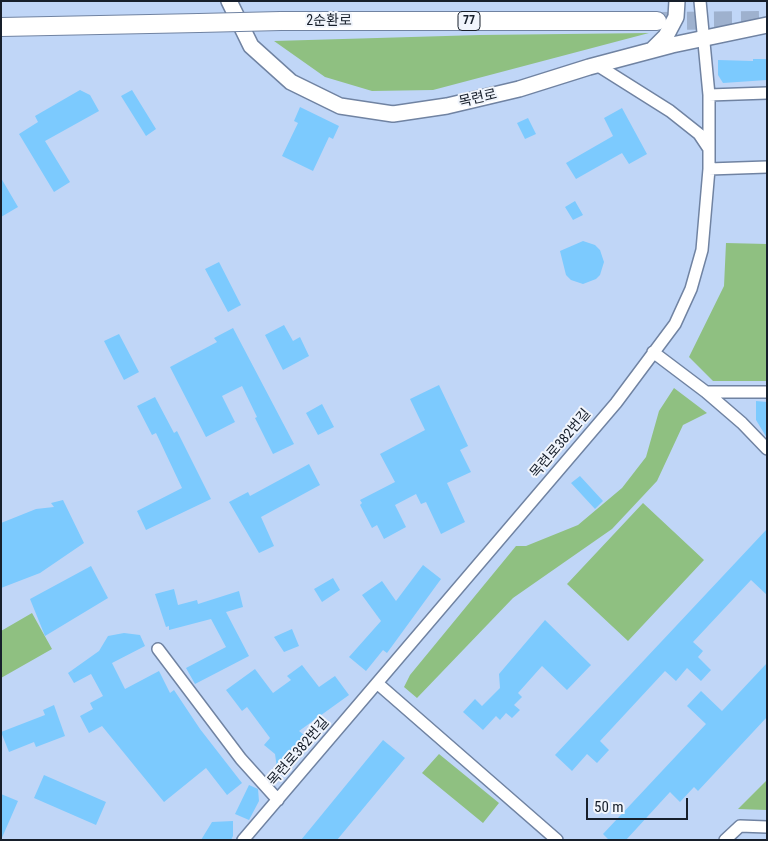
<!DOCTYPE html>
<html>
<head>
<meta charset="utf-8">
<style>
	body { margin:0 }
	#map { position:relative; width:768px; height:841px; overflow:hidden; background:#c0d6f7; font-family:"Roboto Condensed",sans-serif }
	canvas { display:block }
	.frame { position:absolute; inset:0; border:2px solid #171f2b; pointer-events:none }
	.scale { position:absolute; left:586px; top:798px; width:102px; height:22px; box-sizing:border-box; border:2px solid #171f2b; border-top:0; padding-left:6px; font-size:15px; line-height:18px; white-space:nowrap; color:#171f2b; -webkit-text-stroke:4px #f1f5fc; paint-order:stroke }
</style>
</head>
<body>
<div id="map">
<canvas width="768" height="841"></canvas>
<div class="frame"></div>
<div class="scale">50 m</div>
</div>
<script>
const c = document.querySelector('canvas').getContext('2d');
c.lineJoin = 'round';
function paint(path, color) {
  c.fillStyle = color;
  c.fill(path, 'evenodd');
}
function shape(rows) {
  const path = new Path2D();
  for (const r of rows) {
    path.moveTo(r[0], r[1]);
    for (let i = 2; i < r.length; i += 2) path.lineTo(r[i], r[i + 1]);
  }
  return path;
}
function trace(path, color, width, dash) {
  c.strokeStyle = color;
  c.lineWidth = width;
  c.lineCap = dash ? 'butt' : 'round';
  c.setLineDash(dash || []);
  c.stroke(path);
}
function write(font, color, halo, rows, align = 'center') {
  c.font = font + ' "Roboto Condensed","Noto Sans KR",sans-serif';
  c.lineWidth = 4;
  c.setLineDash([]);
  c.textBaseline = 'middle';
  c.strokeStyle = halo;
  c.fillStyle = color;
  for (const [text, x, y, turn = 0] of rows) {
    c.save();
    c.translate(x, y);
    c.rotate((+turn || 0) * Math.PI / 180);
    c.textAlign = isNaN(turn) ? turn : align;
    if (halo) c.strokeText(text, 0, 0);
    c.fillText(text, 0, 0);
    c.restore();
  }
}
paint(shape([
	[649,33,433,90,372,91,325,77,274,41,480,35],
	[726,243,767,244,767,381,713,381,689,357,724,286],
	[674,388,707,413,683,425,657,481,612,529,513,598,417,698,404,687,410,675,516,546,526,546,578,525,622,488,646,457,659,411],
	[643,503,704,560,628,641,567,584],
	[32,613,52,649,1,678,1,631],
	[439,754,499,803,483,823,422,773],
	[767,780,767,810,738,809]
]), '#8fc081');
paint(shape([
	[753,59,767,59,767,80,723,83,718,75,718,60,753,61],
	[80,90,90,95,99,111,45,141,70,182,54,192,19,134,38,122,35,116],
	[132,90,156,129,146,136,121,96],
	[300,107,339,126,333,139,329,137,313,171,282,156,298,123,294,121],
	[622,108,647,154,629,164,622,153,576,179,566,163,613,136,604,118],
	[528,118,536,134,525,139,517,123],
	[1,178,18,207,1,217],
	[575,201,583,215,573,220,565,207],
	[583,241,595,245,600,250,604,262,600,275,596,279,583,284,571,280,566,275,560,251],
	[219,262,241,305,228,312,205,269],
	[284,325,293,341,300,337,309,356,283,370,265,335],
	[233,328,294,444,273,454,255,418,257,417,242,386,222,396,235,422,206,437,170,367,217,342,214,338],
	[119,334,139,372,124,380,104,341],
	[439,385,468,446,460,450,471,472,447,483,465,522,441,534,426,502,421,504,416,494,395,505,406,527,384,539,377,525,372,528,360,505,362,503,360,500,395,482,380,454,425,430,410,399],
	[155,397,174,433,177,431,211,499,146,530,137,511,182,488,156,433,152,435,137,406],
	[756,401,767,402,767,438,756,420],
	[322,404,334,427,318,435,306,413],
	[309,464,320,485,261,517,274,546,259,553,229,502,248,492,250,496],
	[580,476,603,501,595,509,571,483],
	[63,500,84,543,40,573,1,588,1,523,36,509,54,507,51,503],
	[767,529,767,595,751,580,693,642,703,651,698,657,711,670,701,681,687,668,676,681,665,671,600,741,609,750,597,763,587,754,572,771,555,755],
	[423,565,441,579,387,653,383,650,366,671,349,657,381,621,362,595,382,581,396,601],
	[91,566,108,598,45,636,30,599],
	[333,578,340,590,322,602,314,589],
	[174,589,178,605,197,600,198,604,239,591,243,607,226,612,249,656,195,684,186,668,226,647,211,619,169,630,169,626,166,627,155,594],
	[545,620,591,665,567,690,542,666,518,693,522,697,514,705,520,710,512,718,506,713,500,720,496,716,483,730,463,712,475,699,482,706,500,688,499,674],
	[292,629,299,646,284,652,274,637],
	[124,633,140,635,145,646,112,663,125,689,159,671,170,693,174,690,200,729,242,783,227,795,206,768,164,802,102,726,89,733,80,716,93,709,90,703,103,696,91,674,74,683,68,673,99,651,108,636],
	[767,663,767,717,698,791,694,787,680,802,670,792,626,840,609,840,603,834,706,724,687,706,701,691,722,711],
	[302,665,319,687,335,676,349,695,299,731,308,738,278,775,275,754,264,745,270,738,247,707,242,711,226,690,255,669,273,693,291,680,287,676],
	[54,705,65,736,36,747,34,742,9,752,1,732,45,715,43,710],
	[383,740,405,758,337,840,301,840],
	[44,775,106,802,96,825,34,798],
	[249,785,258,789,259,801,249,820,235,814],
	[1,794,18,801,1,840],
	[233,821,233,836,231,840,201,840,212,822]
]), '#7ccafe');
trace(shape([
	[660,21,767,20]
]), '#9eb1ce', 18, [18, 9]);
const minor = shape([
	[597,65,670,111,699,134,709,149],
	[709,95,767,93],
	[709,169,767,167],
	[653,352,706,392,767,392],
	[706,392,742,423,767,449],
	[158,649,241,759,278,800],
	[377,683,557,840],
	[243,840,616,403,675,324,691,289,702,250,709,169,709,95,700,1],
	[725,840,740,826,767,827]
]);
const secondary = shape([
	[229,1,251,46,291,82,340,106,393,114,447,106,519,89,589,67,672,45,767,25],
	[652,50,666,36,676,17,677,1]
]);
const trunk = shape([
	[281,21,657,21],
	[1,27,199,23]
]);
trace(minor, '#7083a2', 14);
trace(secondary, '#7083a2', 18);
trace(trunk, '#7083a2', 20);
trace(minor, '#fff', 11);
trace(secondary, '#fff', 15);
trace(trunk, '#fff', 18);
const trunkBridge = shape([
	[199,23,281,21]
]);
trace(trunkBridge, '#7083a2', 20, []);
trace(trunkBridge, '#fff', 18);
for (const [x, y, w] of [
	[469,21,22]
]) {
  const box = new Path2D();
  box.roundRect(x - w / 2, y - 9.5, w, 19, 4);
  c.fillStyle = '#f1f5fc';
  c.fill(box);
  trace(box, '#171f2b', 1);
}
write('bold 12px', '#171f2b', null, [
	["77",469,21]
]);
write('14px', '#171f2b', '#f1f5fc', [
	["2순환로",329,21],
	["목련로",478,99,-13],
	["목련로382번길",561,444,-50],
	["목련로382번길",299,752,-49]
]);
</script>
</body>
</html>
